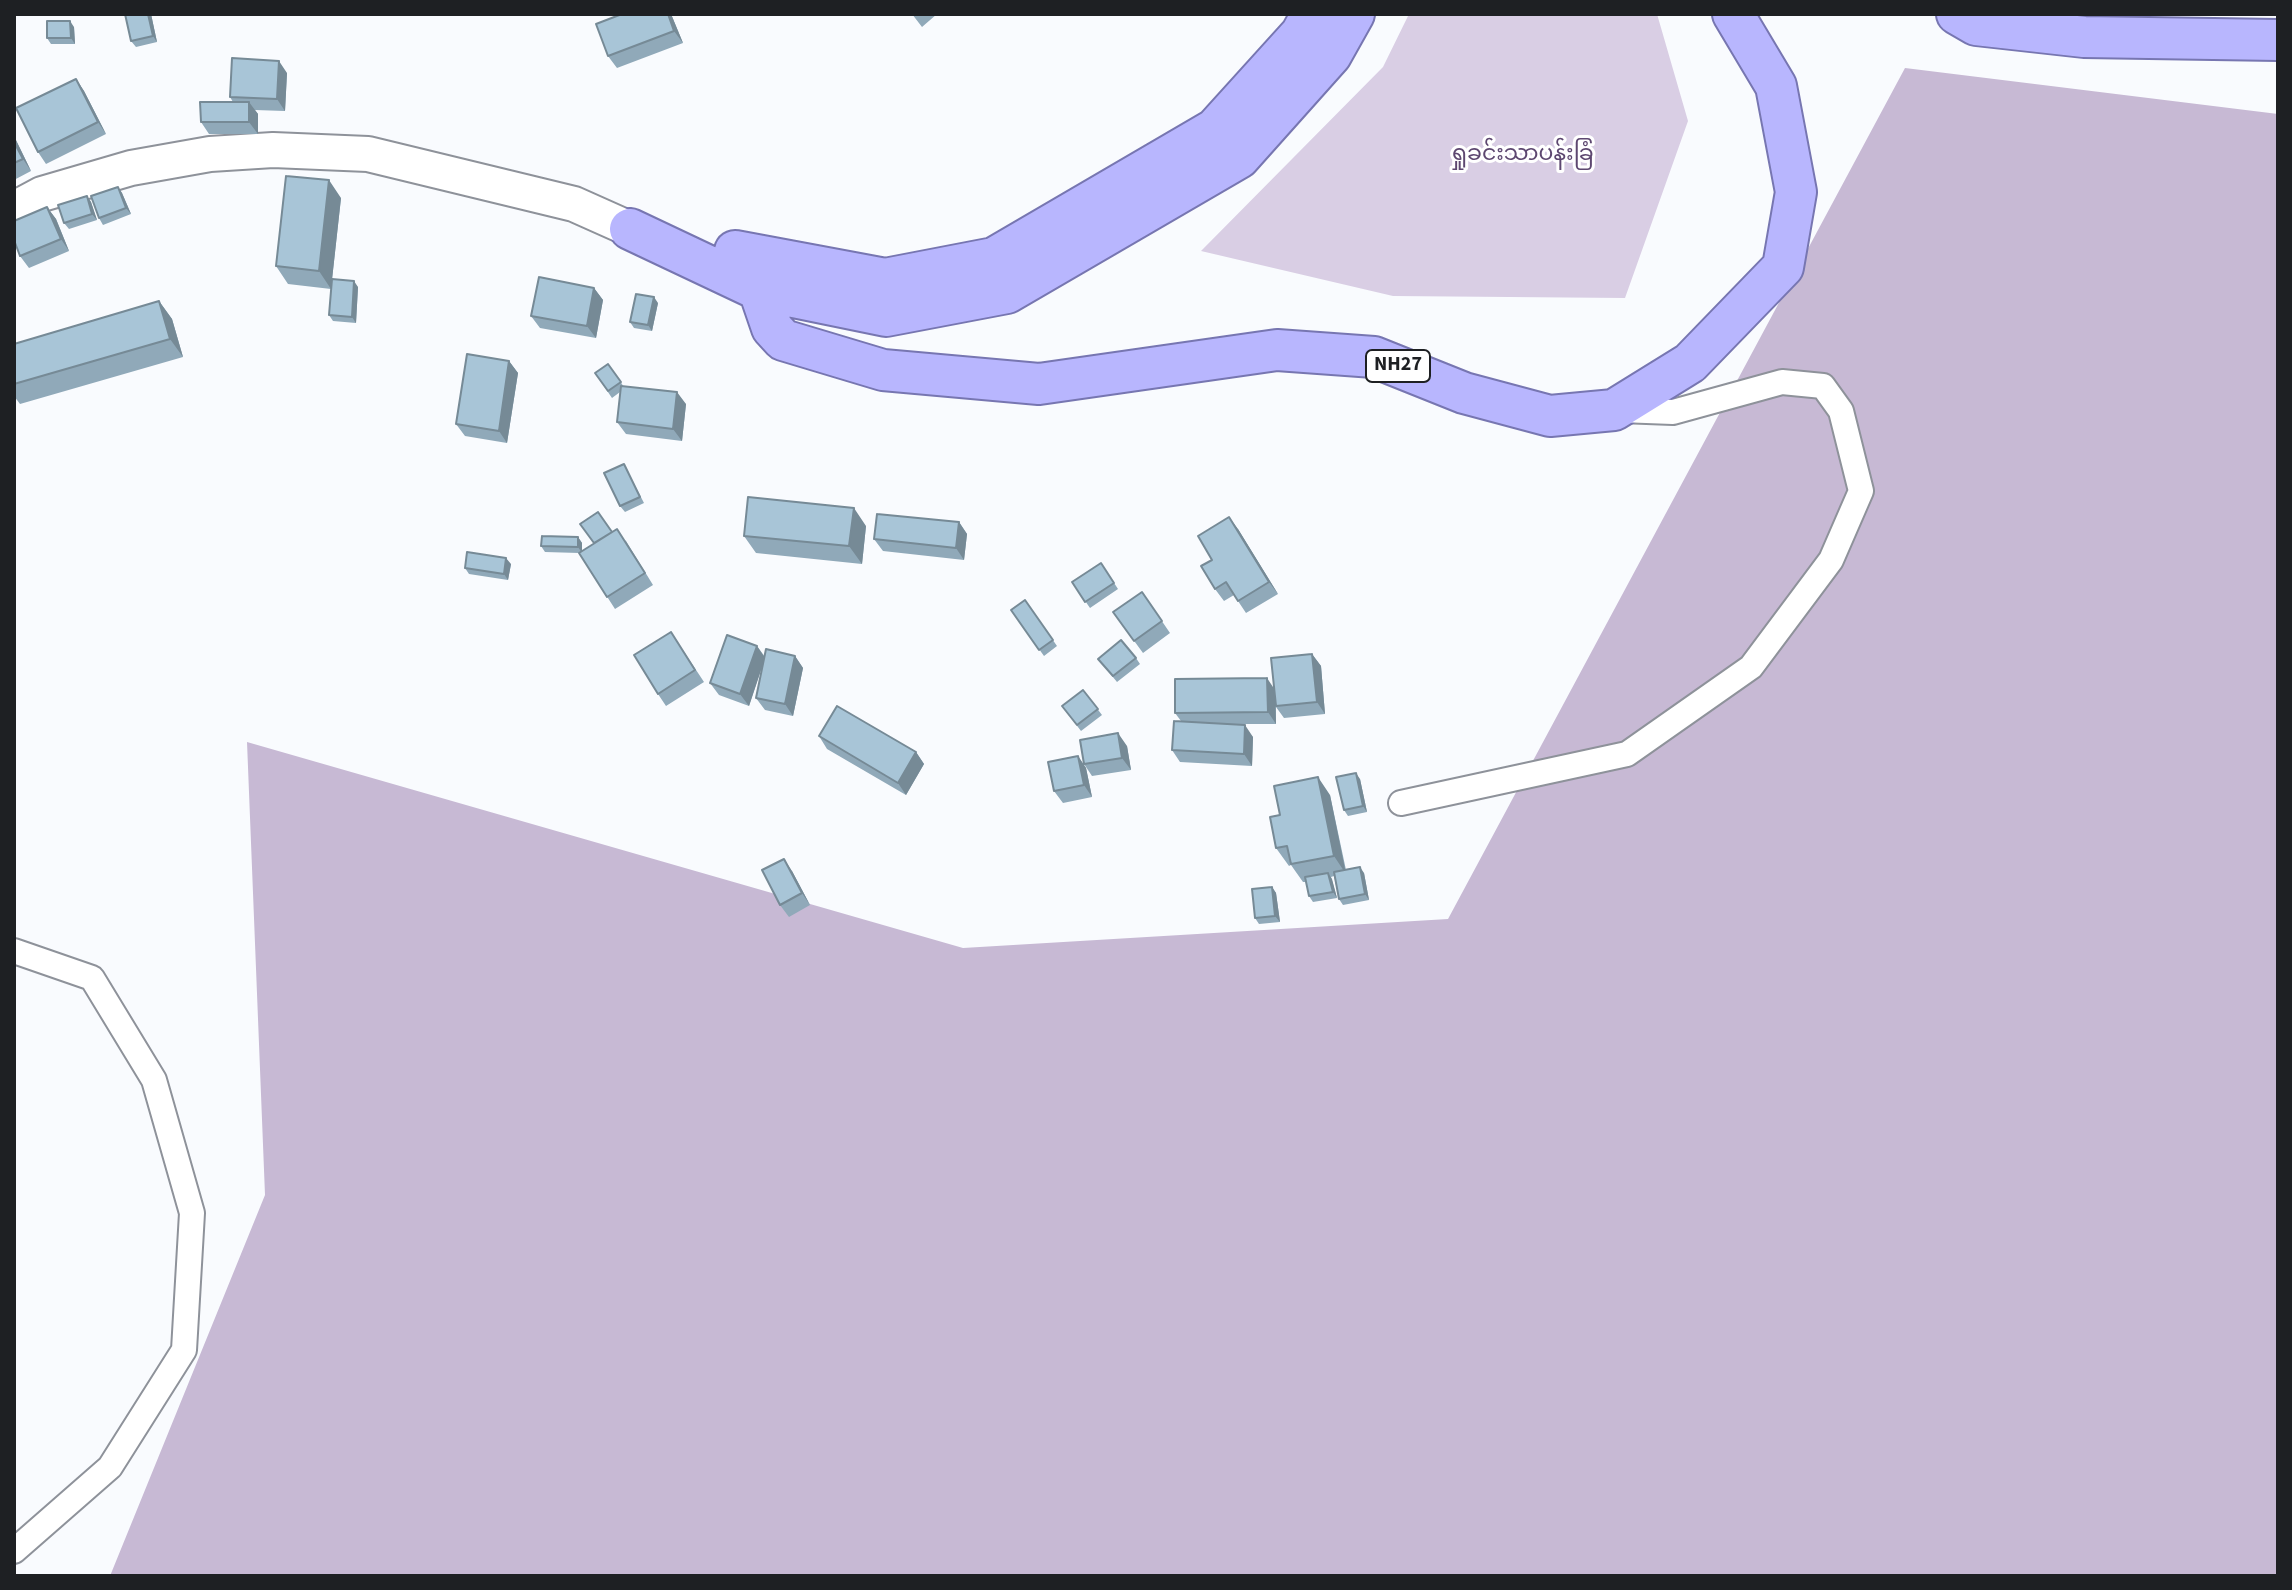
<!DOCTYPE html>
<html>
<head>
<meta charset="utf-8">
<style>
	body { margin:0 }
	#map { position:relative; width:2292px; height:1590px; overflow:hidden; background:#f9fbfe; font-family:"Source Sans 3",sans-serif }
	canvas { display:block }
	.frame { position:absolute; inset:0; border:16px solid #1e2023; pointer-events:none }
</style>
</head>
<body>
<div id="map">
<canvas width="2292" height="1590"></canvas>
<div class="frame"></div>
</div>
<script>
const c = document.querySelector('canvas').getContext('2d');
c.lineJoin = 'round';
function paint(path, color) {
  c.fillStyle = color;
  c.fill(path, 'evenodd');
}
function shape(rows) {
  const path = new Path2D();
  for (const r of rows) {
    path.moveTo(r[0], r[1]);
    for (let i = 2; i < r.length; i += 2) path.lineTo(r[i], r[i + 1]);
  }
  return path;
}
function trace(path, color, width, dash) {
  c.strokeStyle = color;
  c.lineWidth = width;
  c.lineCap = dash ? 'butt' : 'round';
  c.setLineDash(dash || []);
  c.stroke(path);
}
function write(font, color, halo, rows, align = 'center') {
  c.font = font + ' "Source Sans 3","Noto Sans Myanmar",sans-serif';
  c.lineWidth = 6;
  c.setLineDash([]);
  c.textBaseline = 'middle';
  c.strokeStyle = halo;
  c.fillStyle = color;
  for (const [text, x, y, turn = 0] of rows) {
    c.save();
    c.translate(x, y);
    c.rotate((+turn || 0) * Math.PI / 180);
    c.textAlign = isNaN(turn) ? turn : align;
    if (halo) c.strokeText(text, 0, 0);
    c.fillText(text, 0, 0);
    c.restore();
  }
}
paint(shape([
	[1409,14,1657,14,1688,121,1625,298,1393,296,1201,251,1383,67]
]), '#d9cee4');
paint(shape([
	[1905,68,2278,114,2278,1576,110,1576,265,1195,247,742,963,948,1448,919]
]), '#c7b9d4');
const minor = shape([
	[1401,803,1627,754,1751,667,1831,560,1861,491,1841,411,1823,386,1782,382,1673,412,1620,410],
	[14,951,92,978,154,1080,192,1213,184,1350,110,1467,14,1551]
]);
const secondary = shape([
	[14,209,42,194,131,168,210,154,273,150,368,154,574,204,630,229]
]);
const trunk = shape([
	[1957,14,1976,25,2084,37,2278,40],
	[630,229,759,290,886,316,1007,293,1239,158,1331,55,1354,14],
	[735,251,885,279,994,258,1215,129,1301,34,1312,14],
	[761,256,759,290,772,328,783,340,883,370,1039,384,1277,350,1374,357,1464,393,1550,416,1614,410,1690,363,1783,267,1796,192,1776,86,1733,14]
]);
trace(minor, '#8e929a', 28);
trace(secondary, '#8e929a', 38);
trace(trunk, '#7776b1', 44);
trace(minor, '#fff', 24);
trace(secondary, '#fff', 34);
trace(trunk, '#b8b6fe', 40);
paint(shape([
	[151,14,157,42,136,47,131,41],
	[671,14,683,43,617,68,608,56],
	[912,14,937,14,922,27],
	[74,27,75,44,51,44,47,38],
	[287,73,285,111,255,110,258,114,258,134,209,134,201,122,233,102,230,97],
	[76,79,84,91,106,134,46,164,38,152],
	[14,136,31,171,14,180],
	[118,187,122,193,131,214,103,225,99,218],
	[87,196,91,202,97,220,69,229,64,223],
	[341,198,332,279,358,287,356,323,333,321,329,315,331,289,288,284,276,266],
	[47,207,56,219,69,251,29,268,20,256],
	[594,288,603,300,596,338,540,328,531,316],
	[159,301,172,319,183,357,20,404,14,396,14,344],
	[658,303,652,331,634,328,630,322],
	[509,361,518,373,507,443,465,436,456,424],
	[608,364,624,387,686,404,682,441,626,434,617,422,620,392,612,398,595,373],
	[624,464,644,503,625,512,620,506],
	[959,522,967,534,964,560,883,551,874,539],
	[866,526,862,564,756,553,744,536],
	[1238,529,1278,594,1246,613,1234,595,1224,601,1215,589,1212,560],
	[612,532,626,541,653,585,615,609,579,553,545,552,541,546,578,537,582,543,582,551],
	[1101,563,1118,589,1090,608,1072,582],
	[511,564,508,580,469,574,465,568],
	[1142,592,1170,633,1143,653,1113,612],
	[1025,600,1057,646,1044,656,1011,610],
	[671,632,704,682,666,706,658,694],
	[757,646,765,657,795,656,803,668,793,716,765,710,756,698,763,664,749,706,719,695,710,683],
	[1312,654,1321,666,1325,714,1284,718,1276,707,1276,724,1235,724,1253,737,1252,766,1180,762,1172,750,1181,721,1175,713,1274,687],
	[1136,658,1140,664,1117,682,1098,659],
	[1083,690,1102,715,1081,731,1062,706],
	[819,736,916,752,924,764,906,795,827,749],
	[1127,746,1131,770,1092,776,1084,764],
	[1078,756,1086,768,1092,797,1063,803,1054,791],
	[1360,779,1367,812,1348,816,1344,810],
	[1330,795,1346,870,1364,873,1369,900,1343,905,1339,899,1334,876,1331,877,1337,898,1313,902,1309,896,1306,882,1303,882,1291,865,1289,866,1276,848,1280,815],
	[792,871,810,905,789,917,780,905],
	[1272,887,1276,893,1280,922,1259,924,1255,918]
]), '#90a9b9');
paint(shape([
	[148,14,151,14,157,42,153,36],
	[668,14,671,14,683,43,674,31],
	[70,21,74,27,75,44,71,38],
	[279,61,287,73,285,111,277,99],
	[76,79,84,91,106,134,98,122],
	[249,102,258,114,258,134,249,122],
	[14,136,31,171,23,159,14,142],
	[329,180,341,198,331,289,319,271],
	[118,187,122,193,131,214,126,208],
	[87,196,91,202,97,220,92,214],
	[47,207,56,219,69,251,61,239],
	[354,281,358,287,356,323,352,317],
	[594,288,603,300,596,338,587,326],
	[654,297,658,303,652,331,648,325],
	[159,301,172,319,183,357,170,339],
	[509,361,518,373,507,443,499,431],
	[677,392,686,404,682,441,673,429],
	[854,508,866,526,862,564,849,546],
	[1229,517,1238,529,1278,594,1269,582],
	[959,522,967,534,964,560,956,548],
	[578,537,582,543,582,553,578,547],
	[506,558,511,564,508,580,504,574],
	[757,646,765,658,749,706,740,694],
	[1312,654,1321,666,1325,714,1317,702],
	[795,656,803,668,793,716,785,704],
	[1267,678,1275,690,1276,724,1268,712],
	[1245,725,1253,737,1252,766,1244,754],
	[1118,733,1127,746,1131,770,1122,758],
	[916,752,924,764,906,795,898,783],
	[1078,756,1086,768,1092,797,1084,785],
	[1356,773,1360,779,1367,812,1363,806],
	[1318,777,1330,795,1346,874,1334,856],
	[784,859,792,871,810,905,802,893],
	[1360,867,1364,873,1369,900,1365,894],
	[1328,873,1332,879,1337,898,1333,892],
	[1272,887,1276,893,1280,922,1275,916]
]), '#768a96');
const building = shape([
	[125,14,148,14,153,36,131,41,125,14],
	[622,14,668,14,674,31,608,56,596,24,622,14],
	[47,21,70,21,71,38,47,38,47,21],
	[232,58,279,61,277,99,230,97,232,58],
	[76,79,98,122,38,152,16,108,76,79],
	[200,102,249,102,249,122,201,122,200,102],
	[14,142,23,159,14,163,14,142],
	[286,176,329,180,319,271,276,266,286,176],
	[118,187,126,208,99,218,91,196,118,187],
	[87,196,92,214,64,223,58,205,87,196],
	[47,207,61,239,20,256,14,240,14,221,47,207],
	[539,277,594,288,587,326,531,316,539,277],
	[332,279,354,281,352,317,329,315,332,279],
	[636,294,654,297,648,325,630,322,636,294],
	[159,301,170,339,14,384,14,344,159,301],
	[467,354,509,361,499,431,456,424,467,354],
	[608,364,621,382,608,391,595,373,608,364],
	[621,386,677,392,673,429,617,422,621,386],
	[624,464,640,497,620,506,604,473,624,464],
	[748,497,854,508,849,546,744,536,748,497],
	[598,512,612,532,594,543,580,524,598,512],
	[877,514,959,522,956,548,874,539,877,514],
	[1229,517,1269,582,1238,601,1226,582,1215,589,1201,566,1212,560,1198,536,1229,517],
	[617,529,645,573,607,597,579,553,617,529],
	[542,536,578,537,578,547,541,546,542,536],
	[467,552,506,558,504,574,465,568,467,552],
	[1101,563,1114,583,1085,602,1072,582,1101,563],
	[1142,592,1162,621,1134,641,1113,612,1142,592],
	[1025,600,1053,640,1039,650,1011,610,1025,600],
	[671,632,695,670,658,694,634,655,671,632],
	[727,635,757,646,740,694,710,683,727,635],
	[1121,640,1136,658,1113,676,1098,659,1121,640],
	[766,649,795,656,785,704,756,698,766,649],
	[1312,654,1317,702,1276,706,1271,658,1312,654],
	[1267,678,1268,712,1175,713,1175,679,1267,678],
	[1083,690,1098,709,1077,725,1062,706,1083,690],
	[837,706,916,752,898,783,819,736,837,706],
	[1174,721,1245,725,1244,754,1172,750,1174,721],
	[1118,733,1122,758,1084,764,1080,740,1118,733],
	[1078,756,1084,785,1054,791,1048,762,1078,756],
	[1356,773,1363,806,1344,810,1336,777,1356,773],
	[1318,777,1334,856,1291,864,1287,846,1276,848,1270,817,1280,815,1274,786,1318,777],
	[784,859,802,893,780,905,762,870,784,859],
	[1360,867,1365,894,1339,899,1334,872,1360,867],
	[1328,873,1333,892,1309,896,1305,877,1328,873],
	[1272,887,1275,916,1255,918,1252,889,1272,887]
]);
paint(building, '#a8c5d7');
trace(building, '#768a96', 2);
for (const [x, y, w] of [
	[1398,366,64]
]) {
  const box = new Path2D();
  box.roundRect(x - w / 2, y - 16, w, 32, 6);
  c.fillStyle = '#fff';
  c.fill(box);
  trace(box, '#1e2023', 2);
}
write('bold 20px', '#1e2023', null, [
	["NH27",1398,366]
]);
write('22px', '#5d4770', '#fff', [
	["ရှုခင်းသာပန်းခြံ",1522,155]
]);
</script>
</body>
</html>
